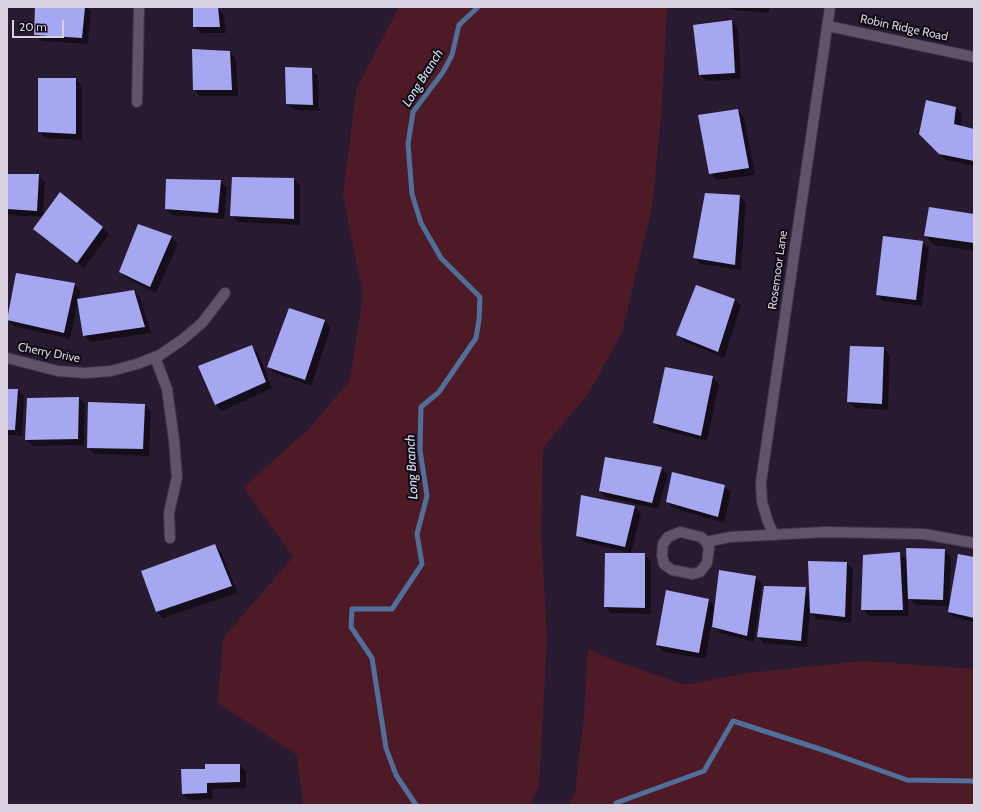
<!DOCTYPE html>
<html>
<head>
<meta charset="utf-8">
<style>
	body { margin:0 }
	#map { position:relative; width:981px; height:812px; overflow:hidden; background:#281b31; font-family:Cabin,sans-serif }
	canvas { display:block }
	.frame { position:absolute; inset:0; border:8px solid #d9d1e0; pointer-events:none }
	.scale { position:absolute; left:12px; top:20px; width:52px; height:18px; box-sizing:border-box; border:2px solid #d9d1e0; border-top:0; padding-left:5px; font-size:12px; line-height:14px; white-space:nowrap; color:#d9d1e0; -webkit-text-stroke:3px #0e0912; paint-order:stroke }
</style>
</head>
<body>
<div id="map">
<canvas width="981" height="812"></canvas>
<div class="frame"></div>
<div class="scale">20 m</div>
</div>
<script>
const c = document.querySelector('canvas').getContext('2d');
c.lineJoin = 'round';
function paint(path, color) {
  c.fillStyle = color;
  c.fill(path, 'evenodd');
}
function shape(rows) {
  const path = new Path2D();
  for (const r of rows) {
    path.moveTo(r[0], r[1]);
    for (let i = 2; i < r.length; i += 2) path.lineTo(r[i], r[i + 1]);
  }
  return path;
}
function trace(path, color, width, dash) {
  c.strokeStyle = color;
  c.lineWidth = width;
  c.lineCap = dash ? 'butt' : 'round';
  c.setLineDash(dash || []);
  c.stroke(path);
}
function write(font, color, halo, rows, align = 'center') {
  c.font = font + ' Cabin,sans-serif';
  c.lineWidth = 4;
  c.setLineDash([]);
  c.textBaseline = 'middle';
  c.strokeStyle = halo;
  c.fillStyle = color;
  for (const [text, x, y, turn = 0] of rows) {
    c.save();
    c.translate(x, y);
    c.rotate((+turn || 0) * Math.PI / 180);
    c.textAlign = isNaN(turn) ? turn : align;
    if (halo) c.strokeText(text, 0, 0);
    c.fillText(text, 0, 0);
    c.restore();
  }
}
paint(shape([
	[401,7,667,7,661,118,652,208,622,332,589,393,543,448,541,533,547,638,539,786,530,805,303,805,297,755,218,703,223,638,293,557,243,487,308,430,350,380,363,295,343,194,357,87,398,9],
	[588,649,613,660,685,685,749,673,862,661,974,669,974,805,569,805,575,793,584,717]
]), '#4e1a26');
paint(shape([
	[36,7,86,7,91,12,88,44,42,41,35,35],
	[729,7,769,7,769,13,732,10],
	[217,8,224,15,226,33,201,33,194,26],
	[732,21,738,28,741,79,707,81,700,75],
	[229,52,236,59,238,96,200,96,194,90],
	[311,69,318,76,319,111,294,110,287,103],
	[76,79,82,86,82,140,46,138,39,132],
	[926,101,956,108,962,114,961,127,974,130,974,166,946,160,920,134],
	[738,110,744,117,755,175,717,180,710,173],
	[7,175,38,175,45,182,43,217,7,215],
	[294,179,300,186,300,225,238,222,231,215],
	[220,181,227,187,224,219,172,215,166,209],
	[61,193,109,234,84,268,34,229],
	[740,196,746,203,741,270,701,264,695,258],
	[974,215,974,251,935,245,925,236],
	[171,237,178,244,156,293,126,278,120,272],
	[922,242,929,248,922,306,883,301,877,295],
	[17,274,74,284,81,291,78,300,133,291,140,297,151,333,91,342,84,335,78,301,70,339,14,326,7,319],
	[735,299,741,306,724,358,684,341,677,335],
	[290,309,325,321,331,327,311,386,275,373,268,366],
	[252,347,258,353,272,388,222,411,216,404],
	[883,348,890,355,888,410,855,408,848,401],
	[712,377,719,384,707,441,661,429,654,423],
	[7,390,18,390,24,396,22,436,7,435],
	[78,398,85,404,84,445,33,446,26,440],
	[145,405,151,412,149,456,94,454,88,447],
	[661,468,668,474,658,509,606,497,600,491],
	[724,486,731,492,724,523,673,508,667,502],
	[635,507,641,513,631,553,584,542,577,535],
	[215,545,221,552,238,593,163,618,157,612],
	[944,550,951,557,949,606,916,605,908,597,909,616,869,616,862,609,900,553,908,561],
	[644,554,651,561,651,614,611,613,605,606],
	[974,558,974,622,956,618,949,612],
	[847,563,853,569,851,623,817,619,810,612,807,647,764,643,758,637,805,588,810,593],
	[755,577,762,583,754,642,720,633,711,625,706,659,664,652,657,645,708,600,716,607],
	[240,765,246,771,246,788,212,789,213,799,189,800,183,794,206,770]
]), '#0007');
trace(shape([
	[416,805,396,775,386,748,372,658,351,627,352,609,392,609,422,564,417,534,427,496,420,450,421,407,439,392,476,338,479,320,480,297,441,258,421,223,412,194,408,144,413,112,443,72,452,55,459,25,478,7],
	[616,805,616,803,704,771,733,721,826,751,907,780,974,781]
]), '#50709b', 5);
paint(shape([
	[35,7,85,7,82,38,34,35],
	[193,7,218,7,220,27,193,27],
	[732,20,735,73,699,75,693,25],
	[192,49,230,51,232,90,193,90],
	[285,67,312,68,313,105,286,104],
	[38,78,76,78,76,134,38,132],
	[926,100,956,107,954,124,974,129,974,161,939,154,919,134],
	[738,109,749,168,709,174,698,115],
	[7,174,39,174,37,211,7,209],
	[232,177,294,178,294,219,230,216],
	[166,179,221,180,218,213,165,209],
	[60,192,103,227,77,263,33,229],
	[705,193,740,195,735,265,693,258],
	[929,207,974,214,974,243,924,236],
	[138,224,172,236,150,287,119,272],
	[883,236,923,241,916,300,876,295],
	[16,273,75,283,64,333,7,320],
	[696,285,735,299,718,352,676,335],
	[134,290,145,327,83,336,77,299],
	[289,308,325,320,305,380,267,367],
	[252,345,266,382,215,405,198,366],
	[850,346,884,347,882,404,847,402],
	[665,367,713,376,701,436,653,423],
	[7,389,18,389,15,430,7,430],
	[79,397,78,439,25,440,27,398],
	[88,402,145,404,143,449,87,448],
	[605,457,662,467,652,503,599,491],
	[672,472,725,485,718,517,666,502],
	[581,495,635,506,625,547,576,536],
	[215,544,232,586,156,612,141,571],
	[906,548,945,549,943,600,908,599],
	[900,552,903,610,861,610,863,555],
	[605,553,645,553,645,608,604,607],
	[958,554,974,557,974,618,948,612],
	[808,561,847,562,845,617,810,613],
	[719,570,756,576,747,636,712,627],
	[764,586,806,587,801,641,757,637],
	[666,590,709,599,699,653,656,645],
	[205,764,240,764,240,782,207,783,207,793,182,794,181,769,205,769]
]), '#a5a7f0');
const service = shape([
	[155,357,167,389,174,440,177,477,169,513,170,538]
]);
const minor = shape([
	[828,26,974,57],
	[137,102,139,7],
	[7,358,58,371,85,373,111,371,137,364,160,355,182,340,202,323,225,293],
	[680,532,701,537,706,542,709,548,707,563,700,572,693,574,672,570,664,564,662,555,663,544,668,537,680,532],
	[774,535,768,522,762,502,761,482,830,7],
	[706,542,730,537,826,532,924,534,974,543]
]);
trace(service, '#413748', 12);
trace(minor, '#413748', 12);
trace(service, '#62536c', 10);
trace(minor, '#62536c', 10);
write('12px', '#d9d1e0', '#0e0912', [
	["Robin Ridge Road",904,28,12],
	["Rosemoor Lane",778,270,-82],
	["Cherry Drive",49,353,11]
]);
write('italic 13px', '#d3e0f1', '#0e0912', [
	["Long Branch",423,78,-58],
	["Long Branch",412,467,-93]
]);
</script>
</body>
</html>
